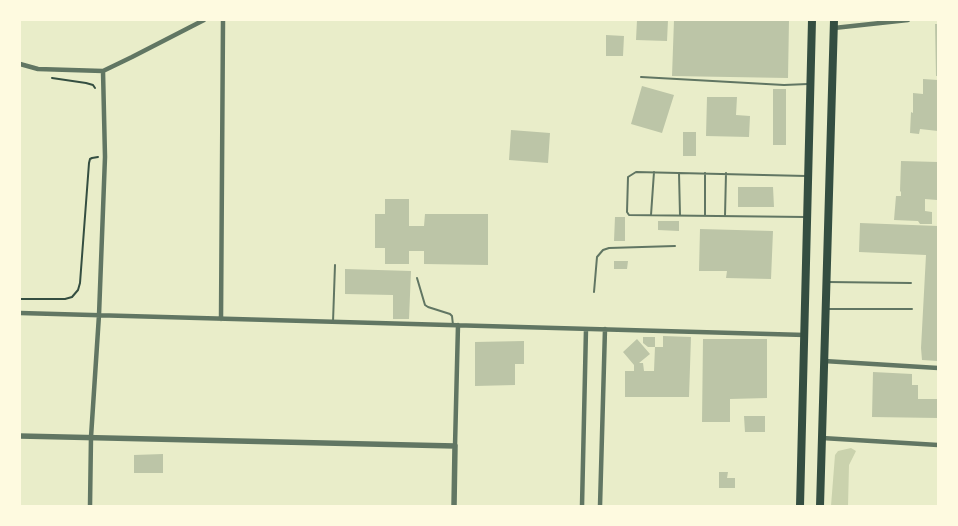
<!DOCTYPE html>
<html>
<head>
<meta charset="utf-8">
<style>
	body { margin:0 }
	#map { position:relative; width:958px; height:526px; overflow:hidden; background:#e9edc9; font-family:"Nunito Sans",sans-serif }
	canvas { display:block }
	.frame { position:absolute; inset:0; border:21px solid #fefae0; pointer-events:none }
</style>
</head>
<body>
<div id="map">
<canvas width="958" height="526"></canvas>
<div class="frame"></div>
</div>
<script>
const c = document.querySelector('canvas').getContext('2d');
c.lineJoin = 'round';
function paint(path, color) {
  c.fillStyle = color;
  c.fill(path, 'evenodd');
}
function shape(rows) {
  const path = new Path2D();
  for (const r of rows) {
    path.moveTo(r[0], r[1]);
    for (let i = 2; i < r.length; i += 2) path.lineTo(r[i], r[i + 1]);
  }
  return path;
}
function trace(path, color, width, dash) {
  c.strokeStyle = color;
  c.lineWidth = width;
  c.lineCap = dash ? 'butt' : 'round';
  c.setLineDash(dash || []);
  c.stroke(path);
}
paint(shape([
	[851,448,856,451,849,465,848,506,831,506,835,455,838,451]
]), '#cad2ad');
paint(shape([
	[637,20,668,20,667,41,636,40],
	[674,20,789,20,788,78,672,76],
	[935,24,938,24,938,76,936,76],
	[606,35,624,36,623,56,606,56],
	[923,79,938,80,938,131,920,129,919,134,910,133,911,112,913,113,913,93,923,94],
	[642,86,674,95,662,133,631,124],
	[773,89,786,89,786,145,773,145],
	[707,97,737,97,736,115,750,116,749,137,706,136],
	[511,130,550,133,548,163,509,160],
	[683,132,696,132,696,156,683,156],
	[901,161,938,162,938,193,937,193,937,200,925,199,925,211,932,212,932,224,920,224,918,221,894,220,896,196,901,196,901,192,900,191],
	[738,187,773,187,774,207,738,207],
	[385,199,409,199,409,226,424,226,425,214,488,214,488,265,424,264,424,251,409,251,409,264,385,264,385,248,375,248,375,214,385,214],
	[615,217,625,217,625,241,614,241],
	[658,221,679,221,679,231,658,230],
	[860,223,938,226,938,361,922,360,921,348,926,255,859,252],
	[700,229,773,231,771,279,726,278,727,271,699,271],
	[614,261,628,261,627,269,614,269],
	[345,269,411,271,409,319,393,319,393,295,345,294],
	[663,336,691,337,689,397,625,397,625,371,634,371,634,365,623,352,637,339,650,354,639,363,643,363,644,371,654,371,655,347,663,347],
	[643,337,655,337,655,347,648,347,643,343],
	[703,339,767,339,767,398,730,399,730,422,702,422],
	[524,341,524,364,515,364,515,385,475,386,475,342],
	[873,372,912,374,912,385,918,385,918,399,938,399,938,418,872,417],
	[744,416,765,416,765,432,745,432],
	[163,454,163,473,134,473,134,455],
	[719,472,728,472,727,478,735,478,735,488,719,488]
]), '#bcc5a7');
trace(shape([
	[52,78,86,83,93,85,95,88],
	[20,299,65,299,72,297,78,290,80,283,89,163,90,159,92,158,98,157]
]), '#344e41', 2);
trace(shape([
	[641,77,784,85,808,84],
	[679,173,680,215],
	[651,215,654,172],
	[705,216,705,173],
	[725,216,726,173],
	[805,217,629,215,627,212,628,177,636,172,806,176],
	[417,278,425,305,428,307,450,314,452,316,453,325],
	[828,282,911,283],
	[594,292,597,257,603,250,609,248,675,246],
	[827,309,912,309],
	[333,322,335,265]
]), '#617663', 2);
trace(shape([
	[834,28,908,20],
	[20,64,38,69,103,71,132,57,204,20],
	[20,313,805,335],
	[221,319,223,20],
	[824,361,938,368],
	[822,438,938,445],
	[455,446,458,325],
	[90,506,91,437,99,315,105,157,103,71],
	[582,506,586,329],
	[600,506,605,329]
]), '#617663', 4.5);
trace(shape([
	[20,436,455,446,454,506]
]), '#617663', 5.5);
trace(shape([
	[800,506,812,20],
	[820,506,834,20]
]), '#344e41', 8);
</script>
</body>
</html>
